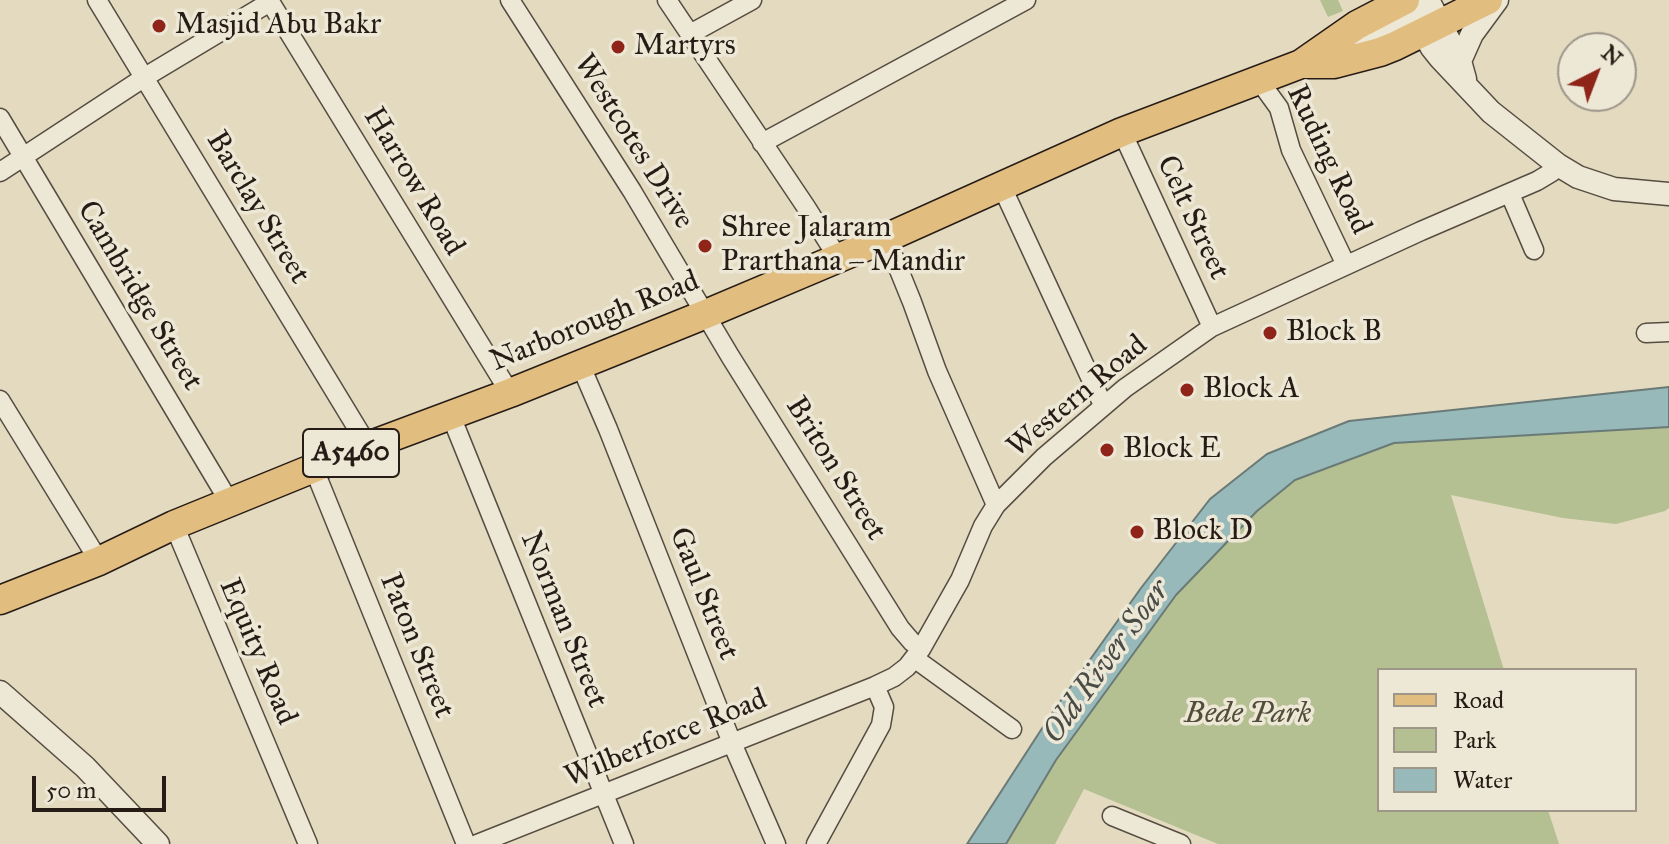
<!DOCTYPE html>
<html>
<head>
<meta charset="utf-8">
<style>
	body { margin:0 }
	#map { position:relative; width:1669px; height:844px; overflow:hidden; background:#e3dac0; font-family:"IM FELL Great Primer",serif }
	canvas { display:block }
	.legend { position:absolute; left:1377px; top:668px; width:260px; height:144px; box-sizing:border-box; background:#ede7d6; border:2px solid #9e9689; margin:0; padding:10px 14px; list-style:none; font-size:24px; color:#271c15 }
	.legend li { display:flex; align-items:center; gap:16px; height:40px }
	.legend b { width:40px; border:2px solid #9e9689 }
	.north { position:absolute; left:1557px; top:32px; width:80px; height:80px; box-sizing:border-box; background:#ede7d6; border:2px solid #9e9689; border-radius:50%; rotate:42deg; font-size:22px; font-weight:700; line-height:32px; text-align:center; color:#271c15 }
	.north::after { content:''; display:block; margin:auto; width:28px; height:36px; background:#8f2418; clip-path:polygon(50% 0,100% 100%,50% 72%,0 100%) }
	.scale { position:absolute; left:32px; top:776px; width:134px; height:36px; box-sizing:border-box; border:4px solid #271c15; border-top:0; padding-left:10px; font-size:24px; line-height:28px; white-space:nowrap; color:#271c15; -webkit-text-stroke:6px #ede7d6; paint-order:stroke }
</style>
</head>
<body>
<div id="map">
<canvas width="1669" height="844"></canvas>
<ul class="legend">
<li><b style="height:10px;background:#e2bd80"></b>Road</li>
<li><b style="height:22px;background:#b4bf92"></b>Park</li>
<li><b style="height:22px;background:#97b9b9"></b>Water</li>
</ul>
<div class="north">N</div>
<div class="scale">50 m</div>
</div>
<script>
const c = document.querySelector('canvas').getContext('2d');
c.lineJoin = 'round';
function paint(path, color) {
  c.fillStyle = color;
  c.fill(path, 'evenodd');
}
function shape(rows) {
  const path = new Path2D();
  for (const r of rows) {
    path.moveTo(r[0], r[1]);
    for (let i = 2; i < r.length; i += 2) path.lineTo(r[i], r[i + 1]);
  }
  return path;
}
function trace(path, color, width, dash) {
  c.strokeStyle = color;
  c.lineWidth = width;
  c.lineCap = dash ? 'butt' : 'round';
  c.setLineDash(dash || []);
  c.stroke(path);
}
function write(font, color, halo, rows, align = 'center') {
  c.font = font + ' "IM FELL Great Primer",serif';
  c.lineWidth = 7;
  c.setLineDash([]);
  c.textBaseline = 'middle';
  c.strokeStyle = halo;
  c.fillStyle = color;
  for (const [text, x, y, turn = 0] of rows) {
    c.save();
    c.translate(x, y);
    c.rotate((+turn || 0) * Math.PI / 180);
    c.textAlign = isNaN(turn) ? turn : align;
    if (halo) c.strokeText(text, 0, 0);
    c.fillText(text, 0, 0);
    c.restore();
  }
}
paint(shape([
	[1320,0,1338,0,1343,11,1328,17],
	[1669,427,1669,508,1665,511,1616,524,1563,518,1451,495,1504,670,1379,670,1379,810,1548,810,1559,844,1218,844,1084,789,1055,844,1006,844,1056,760,1176,595,1257,511,1295,480,1394,443]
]), '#b4bf92');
const water = shape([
	[1669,387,1669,427,1394,443,1295,480,1257,511,1176,595,1056,760,1006,844,967,844,1052,713,1141,588,1210,499,1267,454,1349,421,1669,387]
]);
paint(water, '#97b9b9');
trace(water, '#6a7a77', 2);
const minor = shape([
	[97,0,368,446],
	[269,0,510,393],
	[510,0,632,191,730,356,900,628,912,642,921,649],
	[667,0,806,207,838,258],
	[690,34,752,0],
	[1258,79,1279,108,1291,150,1346,265],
	[0,118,230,503],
	[1122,132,1212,327],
	[762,143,1026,0],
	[0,172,145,77,270,2],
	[1002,187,1103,405],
	[1510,194,1534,250],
	[886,238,912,302,937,371,996,505],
	[1646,333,1669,332],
	[580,364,608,429,732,743,776,844],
	[0,400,99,561],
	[451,416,624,844],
	[314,469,466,844],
	[174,525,308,844],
	[914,658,1012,729],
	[1112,816,1181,844],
	[477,844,875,686,894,677,907,667,921,649,960,580,983,526,996,505,1044,457,1125,388,1212,327,1421,231,1537,181,1552,172,1558,165],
	[816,844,881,725,884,707,875,686]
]);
const tertiary = shape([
	[1404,0,1432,48,1440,58,1491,112,1558,165,1578,177,1614,189,1669,194],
	[1428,0,1460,61,1465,79],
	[1345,33,1360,34,1375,32,1402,21,1415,19,1428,20],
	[1460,61,1472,34,1497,0],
	[0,692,85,767,158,844]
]);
const primary = shape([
	[1301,64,1334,64,1380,52,1395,46,1488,0],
	[0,600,99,561,174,525,368,446,510,393,706,314,886,238,1122,132,1301,64,1357,25,1405,0]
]);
trace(minor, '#564c40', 21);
trace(tertiary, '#564c40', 25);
trace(primary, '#271c15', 31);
trace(minor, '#ede7d6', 18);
trace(tertiary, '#ede7d6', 22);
trace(primary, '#e2bd80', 28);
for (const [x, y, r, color] of [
	[159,26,8,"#8f2418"],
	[618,47,8,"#8f2418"],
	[705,246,8,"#8f2418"],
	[1270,333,8,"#8f2418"],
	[1187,390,8,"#8f2418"],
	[1107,450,8,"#8f2418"],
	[1137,532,8,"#8f2418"]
]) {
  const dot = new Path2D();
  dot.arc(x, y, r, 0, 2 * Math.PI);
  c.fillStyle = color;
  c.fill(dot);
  trace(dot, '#ede7d6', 3);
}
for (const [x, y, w] of [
	[351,453,96]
]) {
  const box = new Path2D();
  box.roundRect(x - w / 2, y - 24, w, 48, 6);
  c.fillStyle = '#ede7d6';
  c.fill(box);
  trace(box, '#271c15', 2);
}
write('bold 28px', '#271c15', null, [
	["A5460",351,453]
]);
write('30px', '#271c15', '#ede7d6', [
	["Masjid Abu Bakr",175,26],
	["Martyrs",634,47],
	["Shree Jalaram",721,229],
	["Prarthana – Mandir",721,263],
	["Block B",1286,333],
	["Block A",1203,390],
	["Block E",1123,450],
	["Block D",1153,532]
], 'left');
write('30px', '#271c15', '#ede7d6', [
	["Westcotes Drive",633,142,58],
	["Ruding Road",1328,160,65],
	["Harrow Road",413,182,59],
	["Barclay Street",257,208,59],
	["Celt Street",1192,218,65],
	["Cambridge Street",139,296,59],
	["Narborough Road",595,322,-22],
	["Western Road",1078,397,-40],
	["Briton Street",835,469,58],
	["Gaul Street",703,594,68],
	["Norman Street",563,620,68],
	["Paton Street",416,646,68],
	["Equity Road",257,652,67],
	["Wilberforce Road",666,739,-22]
]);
write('italic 30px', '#514d3a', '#ede7d6', [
	["Bede Park",1248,715]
]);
write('italic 32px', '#494b46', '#ede7d6', [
	["Old River Soar",1107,662,-54]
]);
</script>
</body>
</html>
